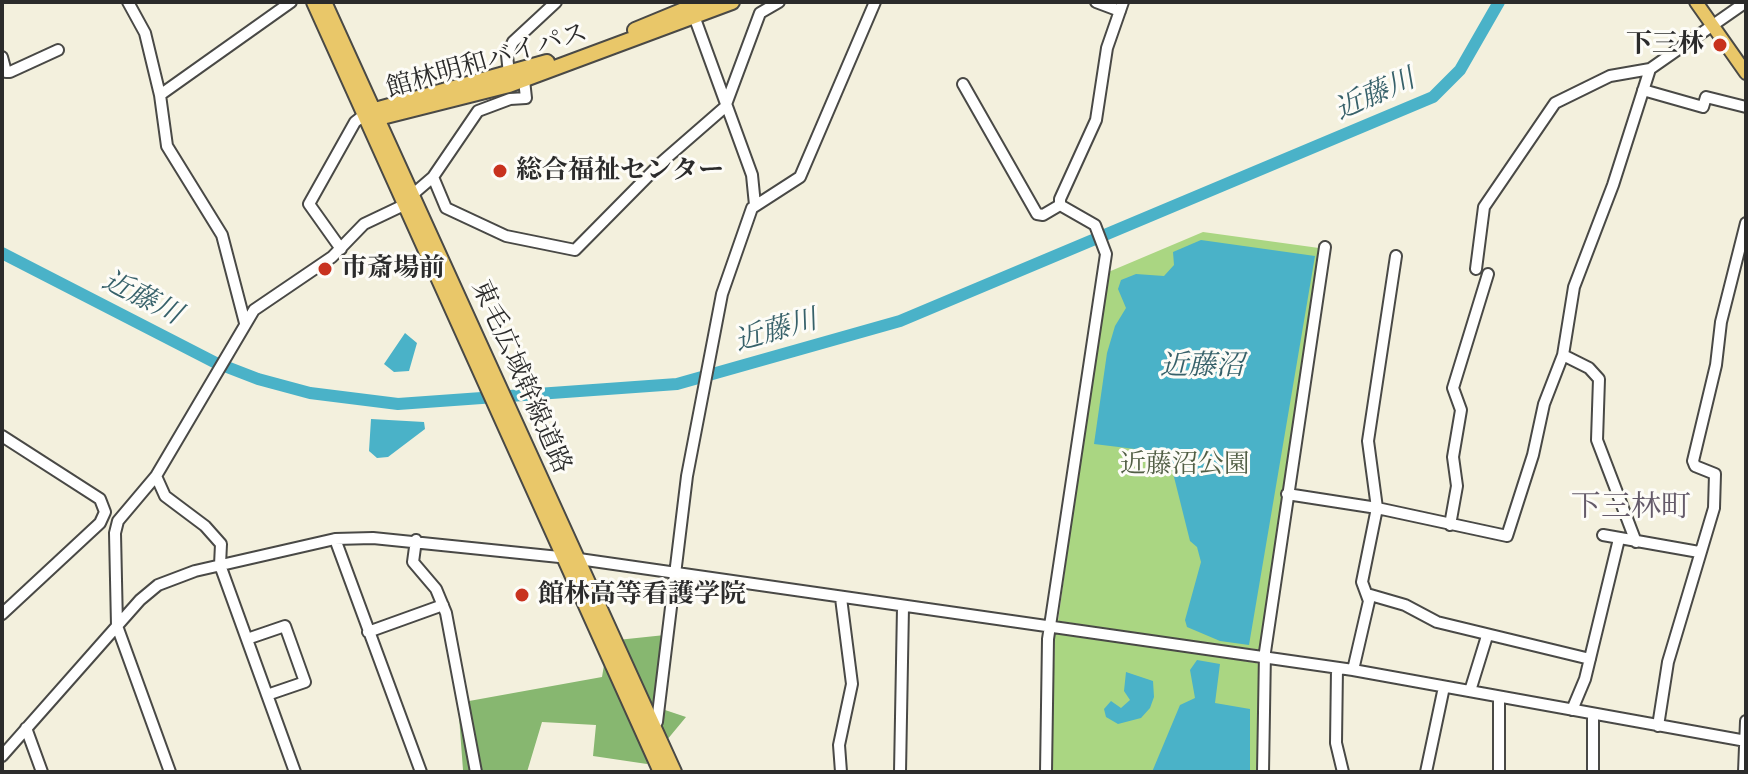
<!DOCTYPE html>
<html>
<head>
<meta charset="utf-8">
<style>
	body { margin:0 }
	#map { position:relative; width:1748px; height:774px; overflow:hidden; background:#f3f0dd; font-family:"EB Garamond",serif }
	canvas { display:block }
	.frame { position:absolute; inset:0; border:4px solid #2b2b2b; pointer-events:none }
</style>
</head>
<body>
<div id="map">
<canvas width="1748" height="774"></canvas>
<div class="frame"></div>
</div>
<script>
const c = document.querySelector('canvas').getContext('2d');
c.lineJoin = 'round';
function paint(path, color) {
  c.fillStyle = color;
  c.fill(path, 'evenodd');
}
function shape(rows) {
  const path = new Path2D();
  for (const r of rows) {
    path.moveTo(r[0], r[1]);
    for (let i = 2; i < r.length; i += 2) path.lineTo(r[i], r[i + 1]);
  }
  return path;
}
function trace(path, color, width, dash) {
  c.strokeStyle = color;
  c.lineWidth = width;
  c.lineCap = dash ? 'butt' : 'round';
  c.setLineDash(dash || []);
  c.stroke(path);
}
function write(font, color, halo, rows, align = 'center') {
  c.font = font + ' "EB Garamond","Noto Serif JP",serif';
  c.lineWidth = 6;
  c.setLineDash([]);
  c.textBaseline = 'middle';
  c.strokeStyle = halo;
  c.fillStyle = color;
  for (const [text, x, y, turn = 0] of rows) {
    c.save();
    c.translate(x, y);
    c.rotate((+turn || 0) * Math.PI / 180);
    c.textAlign = isNaN(turn) ? turn : align;
    if (halo) c.strokeText(text, 0, 0);
    c.fillText(text, 0, 0);
    c.restore();
  }
}
paint(shape([
	[1203,232,1319,248,1321,252,1262,650,1179,639,1178,649,1261,664,1260,772,1051,772,1055,632,1170,647,1172,638,1058,621,1106,273]
]), '#aad682');
paint(shape([
	[665,635,653,706,686,717,647,764,593,756,596,725,542,722,527,772,463,770,458,703,602,677,608,641]
]), '#87b770');
paint(shape([
	[1201,240,1315,256,1249,645,1220,641,1187,627,1185,620,1201,562,1197,547,1190,541,1168,453,1094,444,1107,353,1115,326,1126,308,1118,289,1121,280,1136,274,1164,276,1174,265,1173,252],
	[405,333,417,343,409,371,394,372,384,364],
	[371,419,424,422,425,429,388,457,377,458,369,451],
	[1197,660,1220,664,1215,703,1250,709,1250,772,1152,772,1180,705,1195,698,1190,670],
	[1126,672,1153,681,1154,697,1150,708,1141,718,1118,724,1106,717,1104,709,1111,701,1121,708,1130,700,1124,691]
]), '#4ab2c8');
trace(shape([
	[2,253,214,362,258,379,310,393,398,404,677,384,900,321,1433,97,1460,70,1499,2]
]), '#4ab2c8', 12);
const minor = shape([
	[128,2,145,33,160,95,167,146,222,235,245,323],
	[1096,2,1120,11],
	[694,16,752,175,755,205],
	[2,57,6,72,10,72,58,50],
	[509,74,507,55,513,42,556,2],
	[963,84,1037,214,1043,215,1060,205],
	[1643,90,1703,107,1706,97,1746,107],
	[160,95,291,2],
	[433,177,446,208,506,236,575,250,663,161,725,107,760,13,779,2],
	[412,195,433,177,478,111,510,99,526,98,524,80],
	[341,249,309,204,355,122,364,115],
	[1476,269,1484,207,1555,103,1610,76,1650,69,1746,2],
	[1563,355,1589,368,1599,379,1597,440,1636,542],
	[2,436,100,499,105,512,100,523,2,614],
	[156,476,165,496,205,526,221,544,220,565,295,772],
	[1287,494,1377,508,1507,536,1533,455,1544,404,1563,355,1574,287,1613,185,1650,69],
	[1450,525,1457,486,1453,457,1461,410,1453,388,1488,274],
	[1603,535,1699,552],
	[335,539,421,772],
	[416,540,413,562,436,589,446,613,476,772],
	[1367,594,1405,605,1437,622,1590,659],
	[841,598,852,684,839,745,841,772],
	[368,632,443,605],
	[247,639,285,626,305,682,267,695],
	[1337,668,1336,743,1343,772],
	[1353,670,1369,601,1362,582,1377,508,1368,441,1396,256],
	[1470,691,1487,636],
	[1572,710,1585,679,1619,539],
	[1658,726,1668,662,1714,508,1715,474,1695,466,1693,461,1716,365,1721,322,1746,223],
	[653,727,657,722,687,476,722,294,752,208,800,177,875,2],
	[26,728,42,772],
	[2,756,140,600,158,585,195,571,335,539,373,538,579,559,1353,670,1746,741],
	[170,772,117,626,115,533,118,521,156,476,254,310,332,257,364,224,404,205],
	[900,772,903,607],
	[1046,772,1048,639,1106,254,1095,225,1060,205,1060,199,1096,120,1107,48,1123,2],
	[1263,772,1265,652,1325,247],
	[1426,772,1444,687],
	[1499,772,1499,697],
	[1593,772,1593,714],
	[1744,772,1746,721]
]);
const major = shape([
	[1696,2,1746,73]
]);
const highway = shape([
	[314,2,661,772],
	[324,2,674,772],
	[635,30,703,2],
	[368,112,547,62],
	[369,116,378,118,509,85,732,2]
]);
trace(minor, '#494946', 14);
trace(major, '#494946', 16);
trace(highway, '#494946', 18);
trace(minor, '#fff', 10);
trace(major, '#e9c769', 12);
trace(highway, '#e9c769', 14);
for (const [x, y, r, color] of [
	[1720,45,8,"#c8321e"],
	[500,171,8,"#c8321e"],
	[325,269,8,"#c8321e"],
	[522,595,8,"#c8321e"]
]) {
  const dot = new Path2D();
  dot.arc(x, y, r, 0, 2 * Math.PI);
  c.fillStyle = color;
  c.fill(dot);
  trace(dot, '#fdfcf7', 3);
}
write('bold 26px', '#2b2b2b', '#fdfcf7', [
	["下三林",1704,45,"right"],
	["総合福祉センター",516,171],
	["市斎場前",341,269],
	["館林高等看護学院",538,595]
], 'left');
write('26px', '#2b2b2b', '#fdfcf7', [
	["館林明和バイパス",487,61,-16],
	["東毛広域幹線道路",521,377,66]
]);
write('26px', '#515e45', '#fdfcf7', [
	["近藤沼公園",1185,465]
]);
write('italic 28px', '#37616a', '#fdfcf7', [
	["近藤川",1375,95,-24],
	["近藤川",142,298,27],
	["近藤川",776,331,-16],
	["近藤沼",1202,366]
]);
write('30px', '#655b6a', '#fdfcf7', [
	["下三林町",1631,508]
]);
</script>
</body>
</html>
